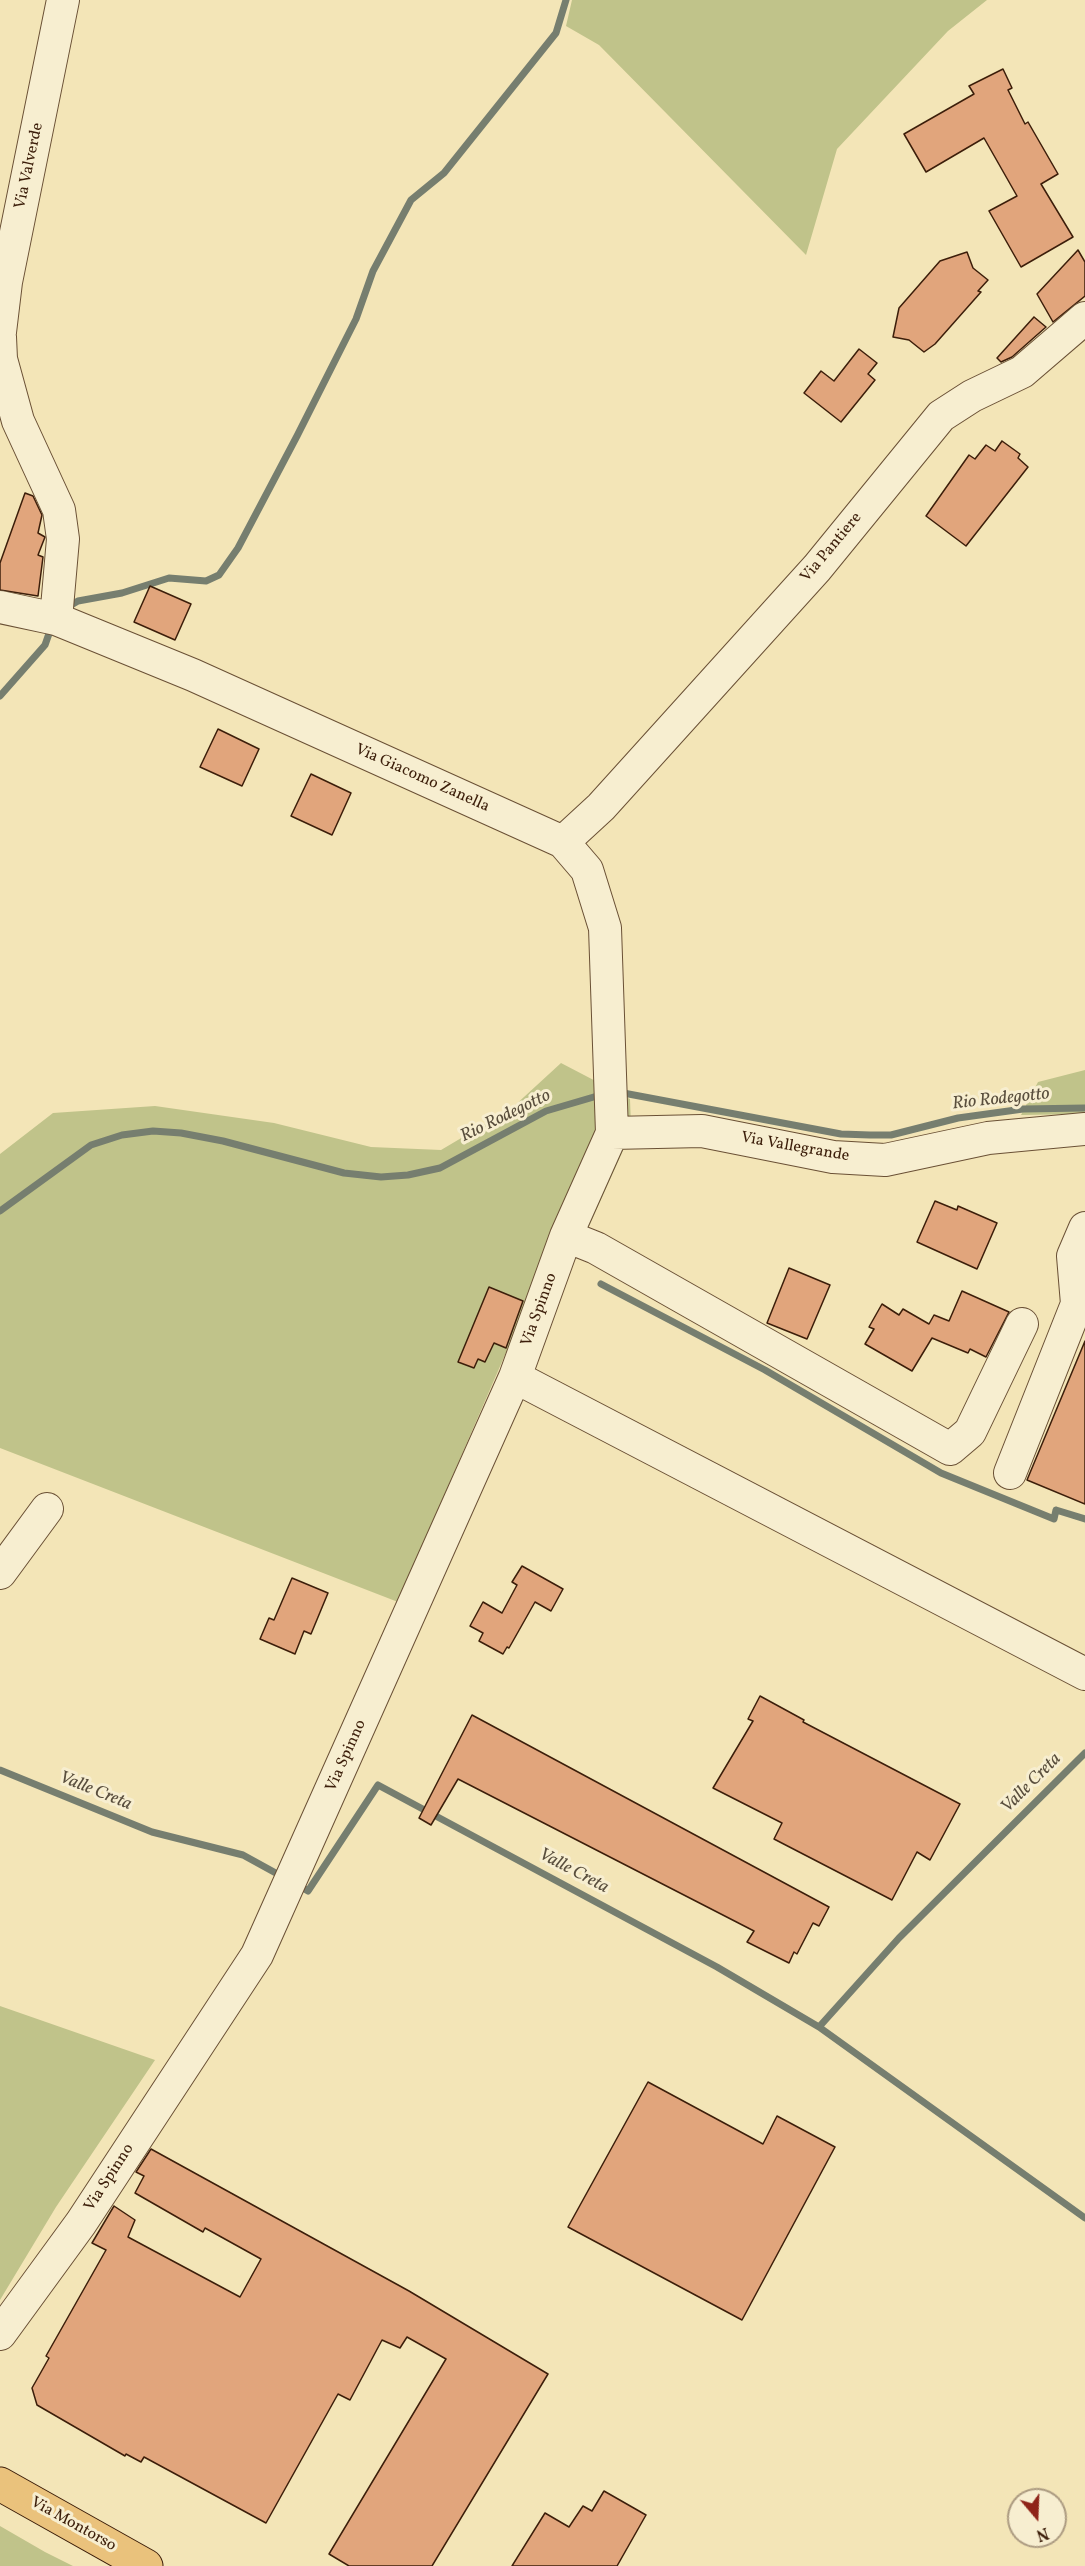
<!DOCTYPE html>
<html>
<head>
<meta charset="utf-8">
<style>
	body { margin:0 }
	#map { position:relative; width:1085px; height:2566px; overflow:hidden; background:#f3e5b7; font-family:Vollkorn,serif }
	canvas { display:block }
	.north { position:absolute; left:1007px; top:2488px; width:60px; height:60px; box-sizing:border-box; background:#f7eed0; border:2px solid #ac9b81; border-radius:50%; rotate:161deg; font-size:16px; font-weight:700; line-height:24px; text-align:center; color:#3c1e0a }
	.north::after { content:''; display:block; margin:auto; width:21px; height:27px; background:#8f2418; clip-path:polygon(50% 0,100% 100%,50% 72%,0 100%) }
</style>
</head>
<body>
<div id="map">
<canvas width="1085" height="2566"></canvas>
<div class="north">N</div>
</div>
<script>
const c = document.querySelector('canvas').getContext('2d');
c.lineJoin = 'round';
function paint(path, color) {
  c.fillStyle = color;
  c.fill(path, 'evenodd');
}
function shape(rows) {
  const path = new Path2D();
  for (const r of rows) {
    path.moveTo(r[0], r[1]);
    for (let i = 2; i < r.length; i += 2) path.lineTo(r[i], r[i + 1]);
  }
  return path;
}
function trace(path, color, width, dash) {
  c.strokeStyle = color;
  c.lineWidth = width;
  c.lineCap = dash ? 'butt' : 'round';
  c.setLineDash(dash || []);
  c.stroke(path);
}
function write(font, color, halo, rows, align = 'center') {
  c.font = font + ' Vollkorn,serif';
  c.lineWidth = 6;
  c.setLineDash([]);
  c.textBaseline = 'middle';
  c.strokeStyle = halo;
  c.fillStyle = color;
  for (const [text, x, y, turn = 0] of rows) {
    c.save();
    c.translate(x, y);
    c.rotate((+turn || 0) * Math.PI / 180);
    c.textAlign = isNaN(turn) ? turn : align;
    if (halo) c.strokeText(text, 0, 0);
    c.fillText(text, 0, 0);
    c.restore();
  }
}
paint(shape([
	[572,0,987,0,948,31,837,149,806,255,599,45,566,26],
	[561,1063,630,1099,631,1127,626,1144,582,1242,530,1297,398,1602,0,1448,0,1154,53,1113,155,1106,274,1123,371,1147,441,1150,512,1108],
	[1085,1070,1085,1114,1021,1115,1038,1082],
	[0,2006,155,2060,56,2207,0,2300],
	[0,2526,45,2552,73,2566,0,2566]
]), '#c0c38a');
trace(shape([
	[66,608,78,601,122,593,169,578,206,581,219,575,238,548,297,436,356,319,373,271,411,200,444,173,556,33,566,0],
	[0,696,45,645,52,625],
	[618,1092,841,1134,870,1135,891,1135,958,1118,1023,1109,1085,1108],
	[0,1211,91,1145,122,1135,153,1131,181,1133,223,1141,344,1173,381,1177,408,1175,440,1168,546,1111,604,1094],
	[601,1284,765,1370,941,1473,1054,1519,1056,1510,1085,1519],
	[0,1770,152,1832,243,1855,283,1877],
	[298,1885,308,1891,378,1785,717,1967,819,2027,1085,2218],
	[819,2027,899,1938,1085,1753]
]), '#767e6f', 7);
const building = shape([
	[1003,69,1012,88,1008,90,1025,124,1028,122,1058,174,1041,184,1073,237,1021,267,989,211,1017,196,984,138,926,172,904,134,974,94,969,86,1003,69],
	[1078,250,1085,262,1085,296,1053,322,1037,294,1078,250],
	[967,252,973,268,988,280,978,291,981,292,935,344,924,352,909,340,893,337,899,308,940,261,967,252],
	[1034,317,1046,327,1012,357,1001,362,997,358,1034,317],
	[859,349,877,363,868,374,875,380,841,422,804,393,821,371,834,381,859,349],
	[1002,441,1020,454,1018,458,1028,467,966,546,926,516,969,455,975,459,986,445,995,451,1002,441],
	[25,493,33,496,42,515,38,533,45,537,38,555,43,557,38,596,0,590,0,563,25,493],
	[150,586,191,604,175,640,134,622,150,586],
	[218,729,259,749,242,786,200,767,218,729],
	[311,774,351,793,332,835,291,816,311,774],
	[935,1201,957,1210,958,1206,997,1223,977,1269,917,1242,935,1201],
	[789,1268,830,1285,807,1339,767,1323,789,1268],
	[489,1287,523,1301,506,1348,494,1343,485,1362,478,1359,474,1368,458,1362,489,1287],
	[962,1291,1009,1312,986,1357,970,1349,968,1353,932,1338,912,1371,865,1344,874,1329,869,1327,882,1304,899,1315,903,1309,929,1324,934,1315,949,1321,962,1291],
	[1085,1341,1085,1504,1027,1480,1085,1341],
	[522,1566,563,1589,551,1611,535,1602,509,1648,507,1647,503,1654,479,1641,483,1633,470,1626,483,1602,502,1613,517,1585,512,1582,522,1566],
	[292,1578,328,1593,311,1634,304,1631,295,1654,260,1639,269,1618,274,1620,292,1578],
	[760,1696,804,1720,803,1722,960,1804,930,1860,917,1852,892,1900,774,1839,782,1823,713,1788,753,1721,748,1719,760,1696],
	[472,1715,829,1907,819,1926,813,1923,797,1954,794,1952,789,1963,747,1942,754,1931,458,1779,431,1825,419,1818,472,1715],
	[648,2082,763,2144,777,2116,835,2147,742,2320,568,2227,648,2082],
	[151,2149,409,2291,548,2374,432,2566,349,2566,329,2554,446,2359,407,2337,400,2348,382,2340,350,2400,338,2394,266,2523,144,2457,141,2462,126,2454,125,2456,37,2405,32,2388,49,2358,46,2356,106,2250,92,2243,114,2206,135,2220,128,2237,240,2297,261,2259,205,2228,203,2232,135,2193,144,2176,136,2172,151,2149],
	[604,2491,646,2515,617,2566,512,2566,545,2513,569,2527,583,2506,592,2511,604,2491]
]);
paint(building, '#e1a57c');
trace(building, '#3c1e0a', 1.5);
const minor = shape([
	[0,332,6,282,63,0],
	[0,337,1,359,18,421,59,510,63,539,56,619],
	[0,607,56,619,193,675,563,842,587,870,605,928,612,1133,566,1236,515,1377,257,1955,81,2223,0,2334],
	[563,842,601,807,817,568,941,416,972,396,1022,372,1085,318],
	[612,1133,702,1131,833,1157,885,1160,988,1138,1085,1129],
	[566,1236,596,1248,950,1449,970,1432,1022,1324],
	[515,1377,1085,1674],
	[1010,1473,1077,1304,1073,1256,1085,1228],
	[0,1573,47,1509]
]);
const major = shape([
	[0,2484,146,2566]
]);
trace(minor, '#6a5035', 34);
trace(major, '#3c1e0a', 35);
trace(minor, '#f7eed0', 32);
trace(major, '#eac27c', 33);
write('16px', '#3c1e0a', '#f7eed0', [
	["Via Valverde",30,166,-78],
	["Via Pantiere",832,548,-50],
	["Via Giacomo Zanella",422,779,24],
	["Via Vallegrande",795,1148,10],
	["Via Spinno",540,1310,-70],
	["Via Spinno",347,1756,-66],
	["Via Spinno",110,2178,-57],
	["Via Montorso",73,2525,29]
]);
write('italic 18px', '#594e3d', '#f7eed0', [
	["Rio Rodegotto",1001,1100,-6],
	["Rio Rodegotto",506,1117,-26],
	["Valle Creta",1032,1784,-45],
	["Valle Creta",95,1792,22],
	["Valle Creta",573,1872,28]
]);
</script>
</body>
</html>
